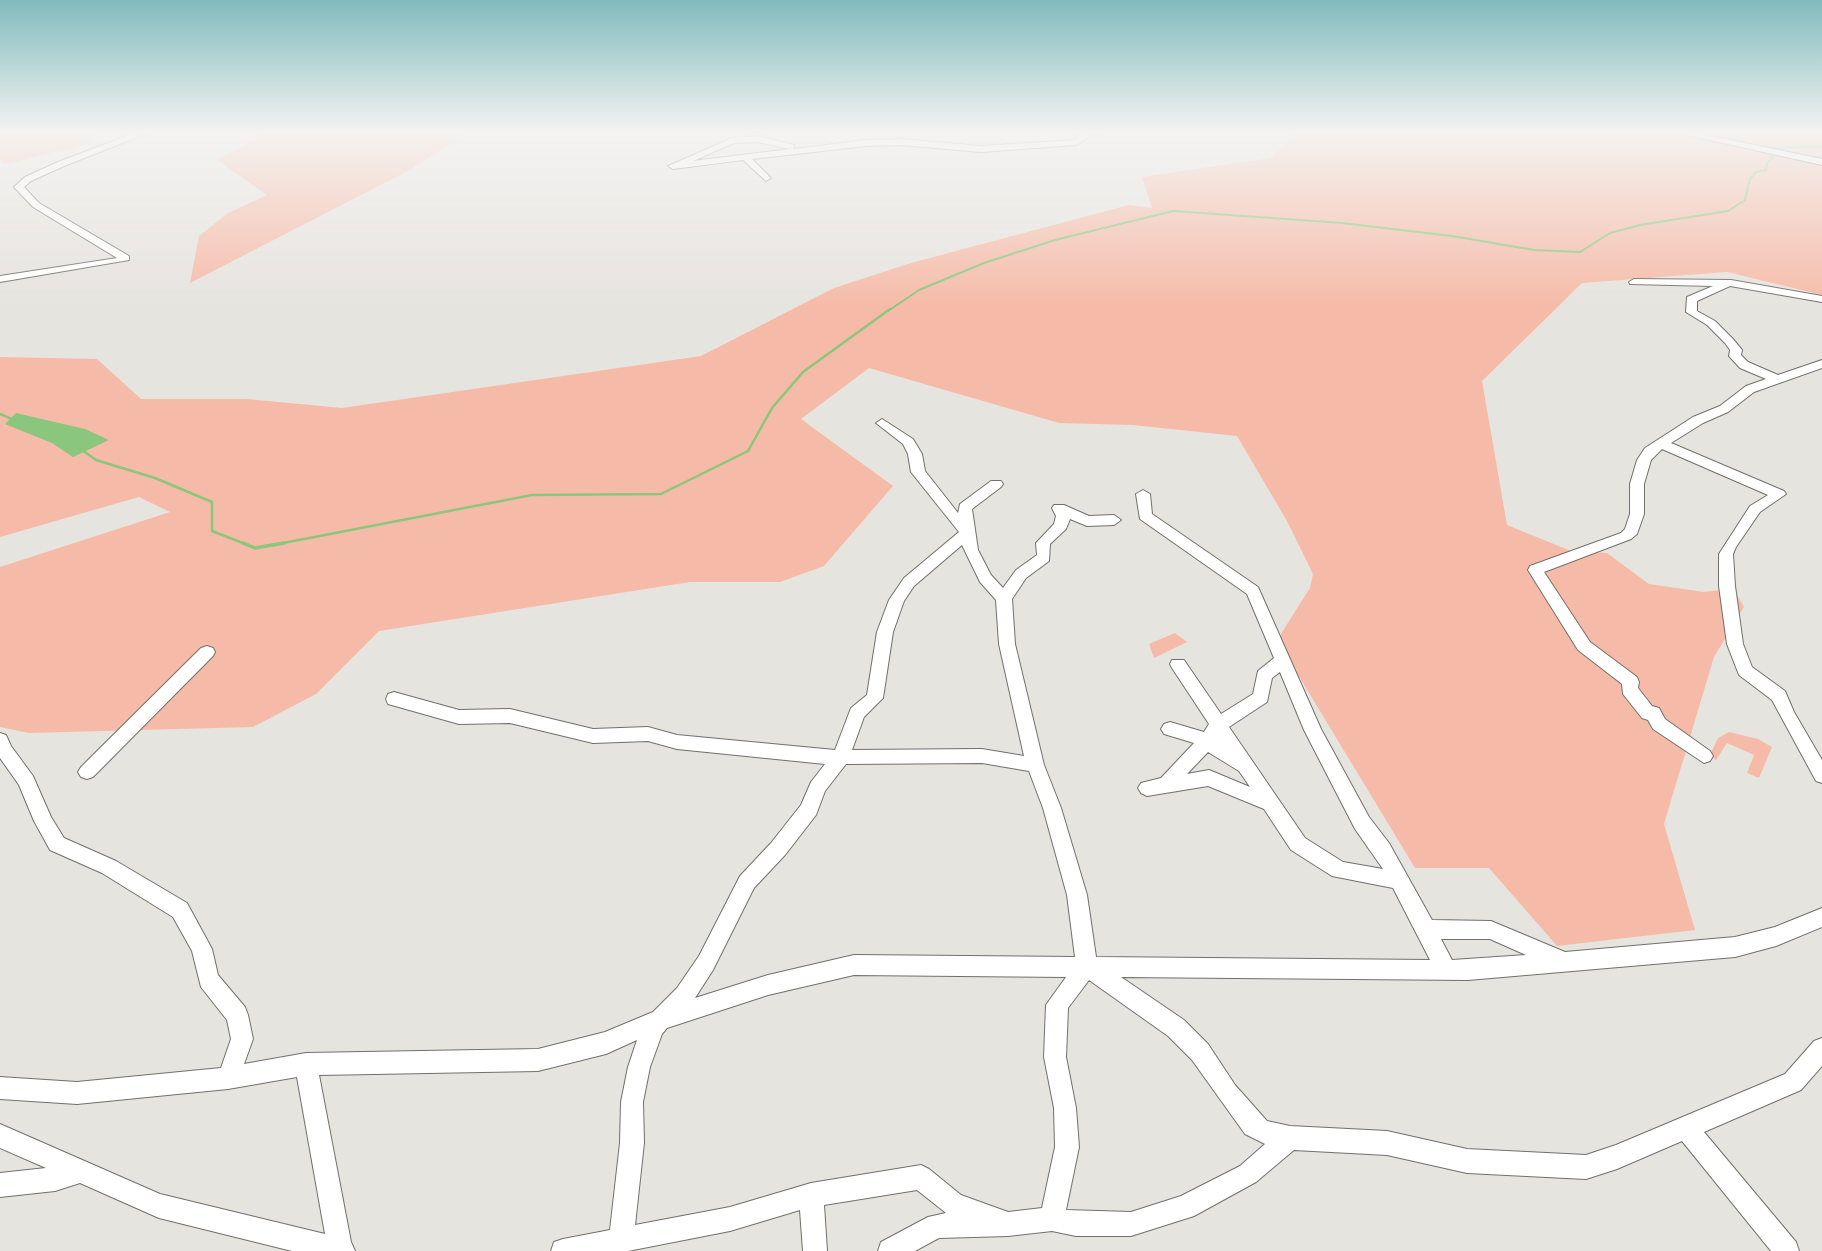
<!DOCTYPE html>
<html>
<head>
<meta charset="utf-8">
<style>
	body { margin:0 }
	canvas { display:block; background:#e6e4df }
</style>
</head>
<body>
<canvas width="1822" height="1251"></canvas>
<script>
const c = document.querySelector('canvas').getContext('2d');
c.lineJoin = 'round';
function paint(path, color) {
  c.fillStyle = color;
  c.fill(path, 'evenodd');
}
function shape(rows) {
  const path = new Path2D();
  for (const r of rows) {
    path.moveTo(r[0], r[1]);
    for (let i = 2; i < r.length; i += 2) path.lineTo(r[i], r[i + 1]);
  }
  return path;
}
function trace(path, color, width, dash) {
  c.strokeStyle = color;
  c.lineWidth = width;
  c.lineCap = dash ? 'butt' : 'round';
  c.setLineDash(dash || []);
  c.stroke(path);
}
paint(shape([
	[0,131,101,131,85,145,5,164,0,158],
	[271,131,473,131,400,175,190,283,199,236,228,213,267,195,217,160],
	[1299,131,1668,131,1822,163,1822,295,1727,272,1582,283,1482,381,1507,525,1571,551,1607,553,1649,584,1704,592,1721,590,1737,595,1744,607,1714,657,1664,824,1695,930,1557,946,1489,868,1415,868,1277,640,1310,588,1313,574,1287,521,1237,436,1133,425,1059,423,869,368,801,419,893,486,824,566,780,582,690,582,379,631,316,694,253,727,29,733,0,727,0,567,170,512,139,497,0,537,0,357,97,359,141,399,247,399,342,408,701,356,834,288,911,263,1129,205,1152,208,1142,177,1270,158],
	[1683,131,1822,131,1822,160],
	[1175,633,1187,642,1154,658,1149,644],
	[1729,732,1758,739,1772,747,1759,778,1747,773,1754,755,1727,743,1716,760,1710,755,1718,738]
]), '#f6bba8');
paint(shape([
	[16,413,85,429,109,440,73,457,52,443,5,424]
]), '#8ac67d');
trace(shape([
	[1770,148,1822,147],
	[888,311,919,290,984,263,1055,240,1173,211,1342,223,1452,236,1534,250,1580,252,1610,233,1640,225,1728,211,1745,200,1750,179,1756,172,1766,170,1767,163,1775,155]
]), '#8ac67d', 2);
trace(shape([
	[0,414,14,420],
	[82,450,96,460,155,478,212,502,212,531,248,545],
	[273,545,532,495,661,494,748,451,772,408,803,372,890,309]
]), '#8ac67d', 2.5);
trace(shape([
	[243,543,255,548,284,543]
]), '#8ac67d', 3.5);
const minor = shape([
	[140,131,153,131,64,166,31,181,24,187,39,203,129,256,129,260,0,282,0,276,117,258,33,207,14,187,25,177,58,162,140,131],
	[1088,131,1099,131,1076,145,981,152,901,145,866,146,752,159,771,178,766,181,743,160,673,169,668,166,732,138,758,136,794,145,794,149,866,140,901,139,981,146,1074,140,1088,131],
	[758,142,790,149,693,161,734,143,758,142],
	[1669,131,1687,131,1822,159,1822,165,1669,131],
	[1634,279,1731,280,1822,296,1822,302,1730,286,1697,301,1697,311,1715,321,1733,339,1742,350,1741,355,1748,362,1778,375,1822,360,1822,368,1754,392,1728,412,1703,423,1671,443,1784,491,1786,494,1760,512,1736,547,1733,554,1735,586,1743,644,1752,667,1785,691,1794,712,1822,760,1822,783,1816,781,1772,700,1739,675,1727,644,1719,586,1719,554,1750,506,1768,495,1662,449,1651,460,1644,484,1644,514,1637,534,1631,539,1544,572,1590,642,1637,677,1639,682,1638,688,1652,706,1659,708,1665,719,1710,751,1713,756,1710,761,1704,763,1653,729,1648,720,1642,718,1623,694,1622,684,1578,650,1528,570,1530,566,1621,533,1625,529,1630,514,1630,484,1637,460,1645,448,1693,417,1720,406,1746,386,1766,379,1740,368,1729,356,1730,350,1725,343,1707,325,1686,312,1687,297,1713,286,1630,284,1629,282,1634,279],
	[882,419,913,439,922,454,925,471,958,513,960,504,991,481,1001,481,1003,484,1001,487,972,509,978,550,991,575,1003,588,1016,570,1037,555,1036,543,1054,524,1056,516,1052,508,1054,505,1064,505,1089,516,1114,515,1121,520,1114,525,1087,526,1070,519,1066,529,1050,544,1049,561,1026,578,1012,599,1015,644,1044,765,1061,808,1087,895,1096,957,1430,960,1393,888,1332,876,1291,850,1264,809,1208,786,1147,796,1141,793,1138,788,1141,783,1161,778,1194,743,1164,734,1161,729,1164,724,1170,722,1204,732,1209,724,1172,668,1170,664,1172,660,1184,660,1221,714,1253,694,1258,671,1274,658,1247,594,1140,519,1136,494,1143,490,1150,494,1152,514,1258,587,1321,729,1369,817,1389,843,1432,920,1491,921,1565,952,1735,937,1775,927,1822,908,1822,927,1776,946,1735,957,1468,980,1121,977,1184,1020,1208,1044,1235,1085,1267,1121,1290,1126,1387,1131,1467,1149,1586,1155,1616,1145,1785,1074,1814,1041,1822,1038,1822,1066,1801,1090,1704,1132,1796,1242,1799,1251,1771,1251,1682,1141,1617,1169,1586,1179,1467,1173,1387,1155,1294,1150,1256,1182,1194,1216,1131,1236,1076,1236,1052,1231,1008,1236,939,1238,915,1251,878,1251,881,1242,928,1217,946,1213,917,1190,824,1205,827,1251,803,1251,800,1210,730,1231,628,1251,551,1251,554,1242,563,1239,610,1230,620,1143,621,1102,628,1067,637,1040,606,1054,538,1071,319,1075,351,1242,355,1251,292,1251,159,1218,80,1183,55,1191,0,1197,0,1173,46,1168,0,1148,0,1124,160,1194,325,1234,297,1077,228,1089,77,1104,0,1099,0,1077,77,1082,221,1068,231,1039,227,1020,201,987,192,951,173,917,102,873,50,850,34,821,19,785,0,758,0,733,6,735,11,746,33,776,51,817,64,838,116,861,187,903,212,949,218,975,245,1007,248,1015,253,1039,244,1064,306,1053,538,1049,605,1032,653,1012,677,988,699,956,740,876,771,843,801,805,811,782,825,764,677,749,648,741,593,743,510,723,459,724,388,704,386,699,388,694,394,692,459,710,510,709,593,729,648,727,677,735,835,750,851,708,867,695,877,632,889,600,904,578,959,532,911,472,908,454,903,444,876,423,882,419],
	[962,545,980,582,996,600,999,644,1024,756,982,749,852,750,864,717,883,698,893,632,904,601,914,586,962,545],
	[1280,672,1304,730,1355,829,1383,869,1343,862,1305,838,1229,727,1267,702,1272,678,1280,672],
	[1208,752,1239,771,1250,787,1209,770,1187,774,1208,752],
	[982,763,1029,771,1043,808,1067,895,1075,957,854,955,768,975,695,998,713,970,754,888,785,855,816,815,825,791,846,764,982,763],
	[1441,939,1490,939,1526,955,1452,960,1441,939],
	[854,975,1066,977,1046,1005,1044,1057,1054,1108,1055,1147,1042,1208,1008,1212,961,1195,929,1169,921,1165,811,1183,730,1207,635,1225,644,1143,643,1102,650,1067,662,1034,667,1028,768,995,854,975],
	[1089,980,1168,1036,1192,1060,1245,1134,1265,1144,1240,1166,1181,1196,1131,1212,1066,1210,1079,1147,1076,1108,1066,1057,1068,1008,1089,980],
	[207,646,213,648,215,652,213,656,93,777,87,779,81,777,78,772,81,767,201,648,207,646]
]);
trace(minor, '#71706b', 2);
paint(minor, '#fff');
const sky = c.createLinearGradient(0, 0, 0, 306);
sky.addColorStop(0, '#82bbbd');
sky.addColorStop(0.43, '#f4f3f1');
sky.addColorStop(1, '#f4f3f100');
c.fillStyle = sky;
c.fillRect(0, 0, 1822, 306);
</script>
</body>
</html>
